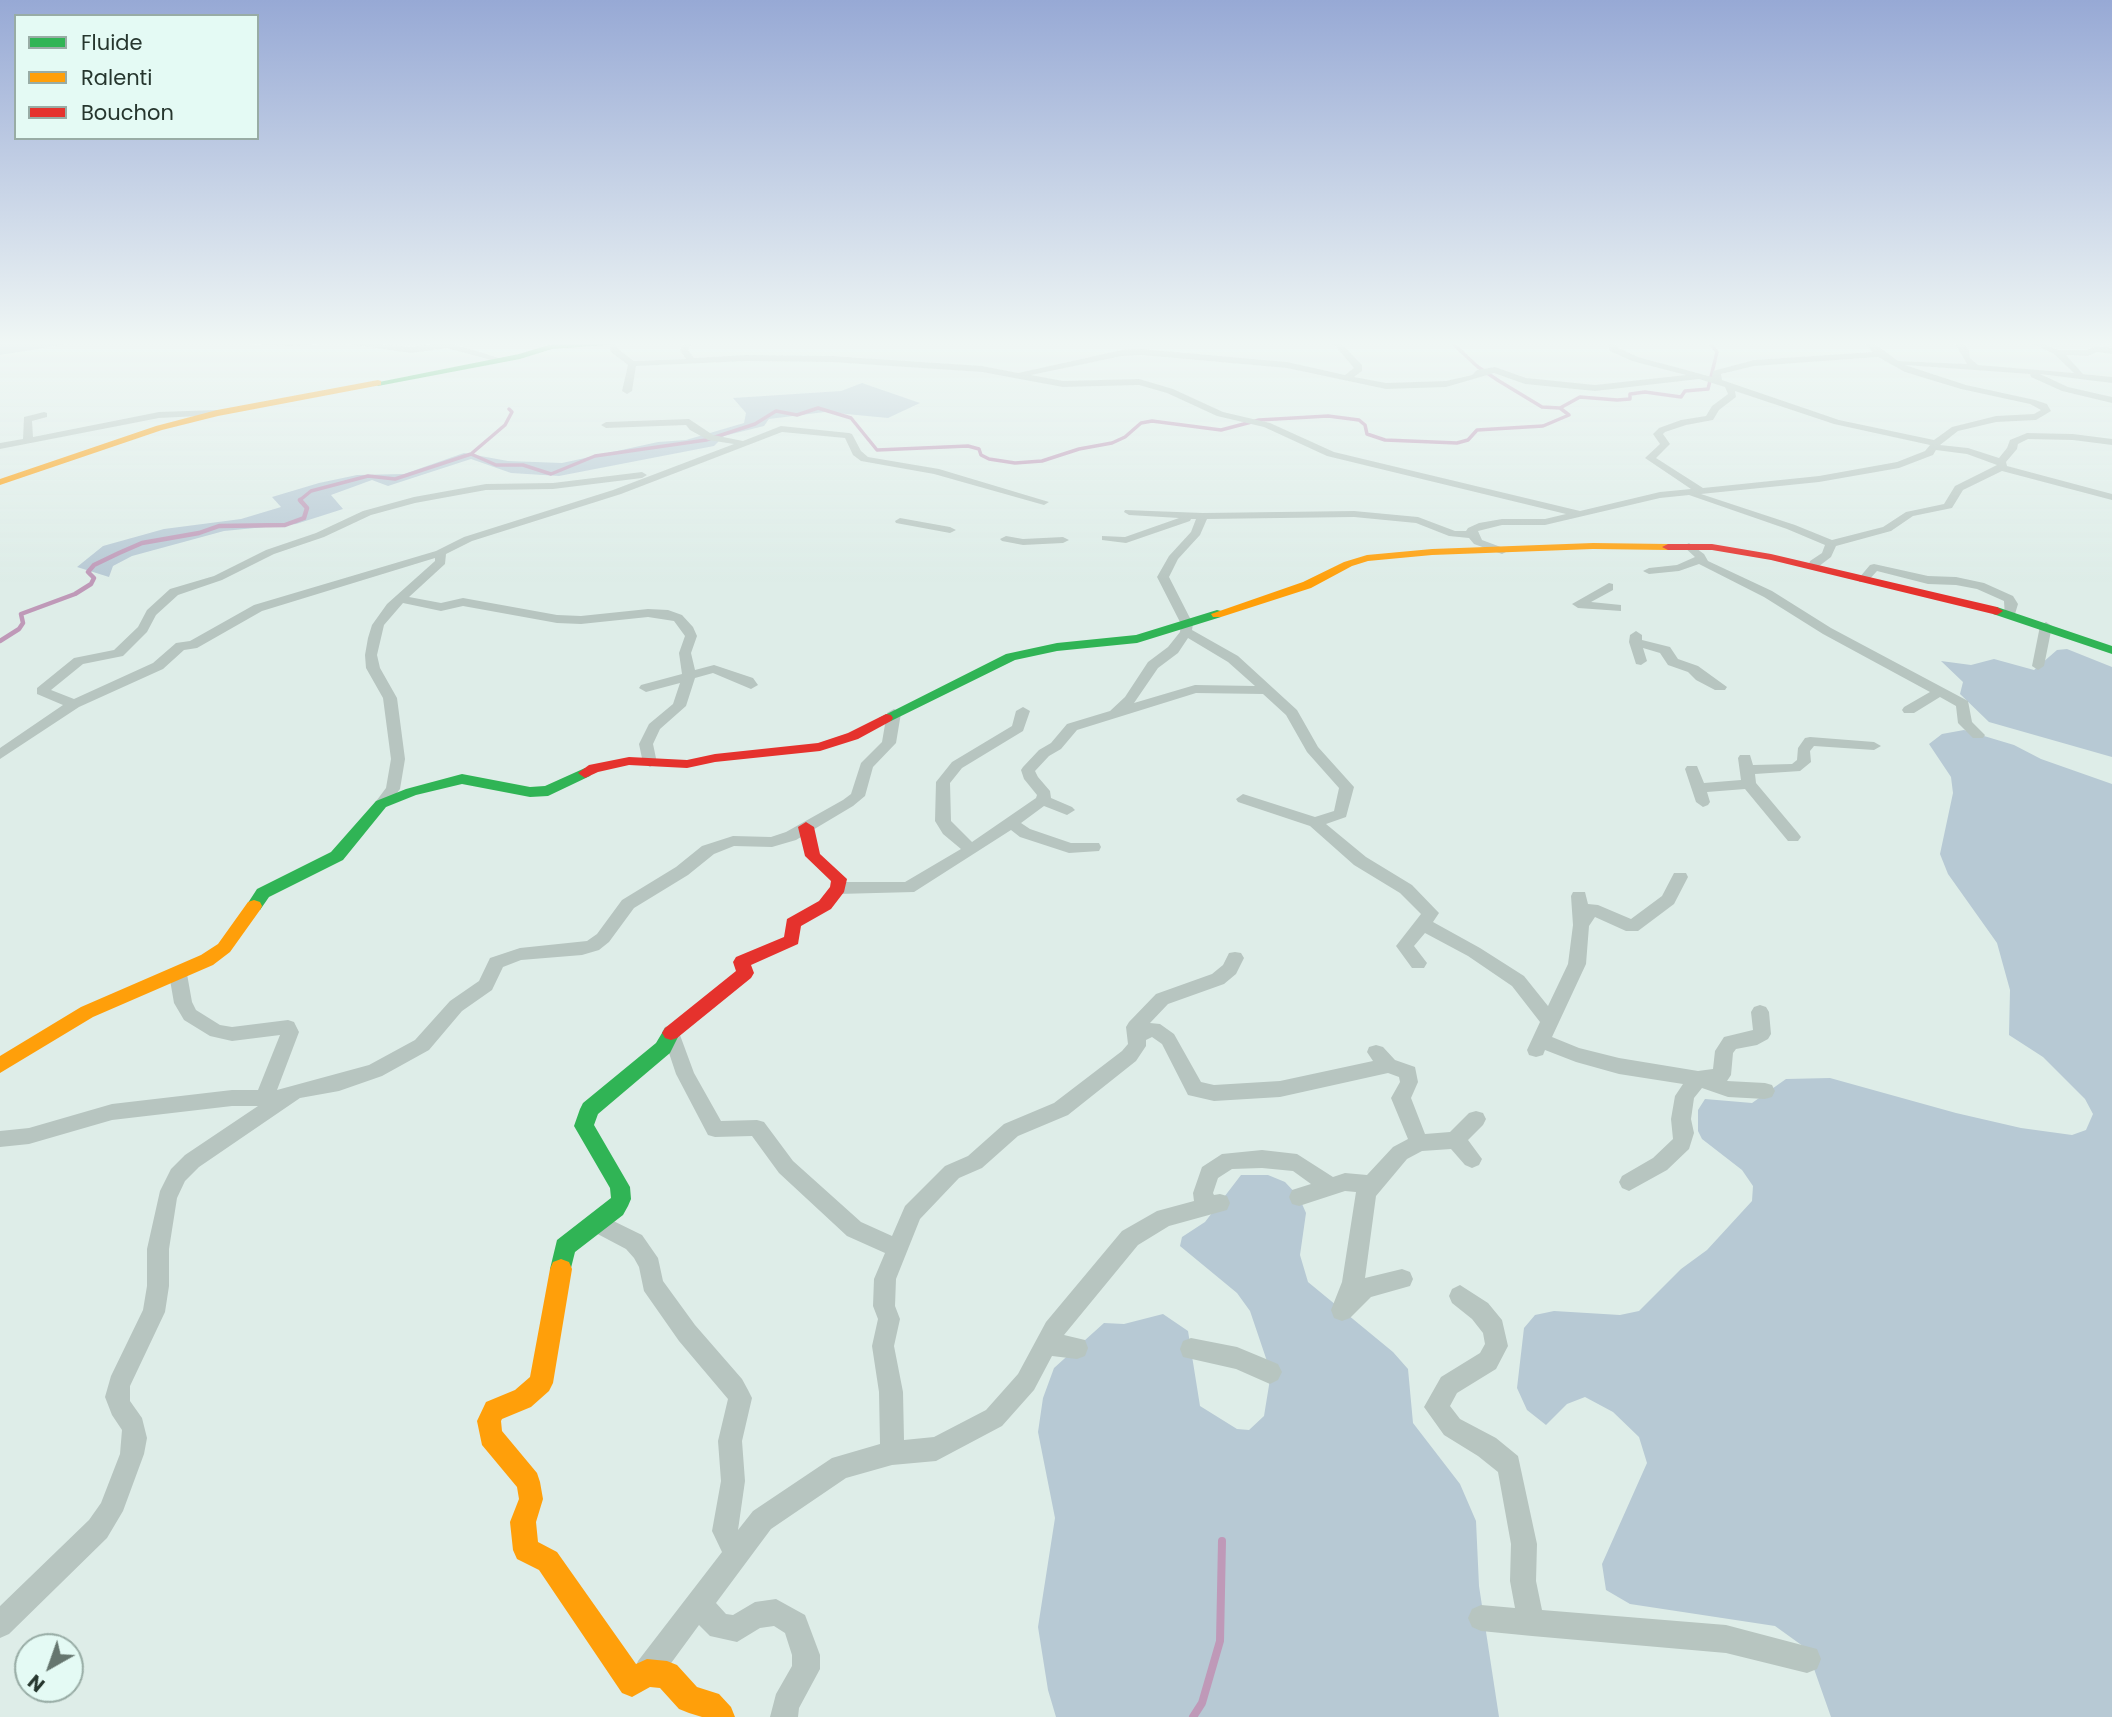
<!DOCTYPE html>
<html>
<head>
<meta charset="utf-8">
<style>
	body { margin:0 }
	#map { position:relative; width:2112px; height:1717px; overflow:hidden; background:#deede8; font-family:Poppins,sans-serif }
	canvas { display:block }
	.legend { position:absolute; left:14px; top:14px; width:245px; height:126px; box-sizing:border-box; background:#e4faf4; border:2px solid #98aca5; margin:0; padding:9px 12px; list-style:none; font-size:21px; color:#26362e }
	.legend li { display:flex; align-items:center; gap:14px; height:35px }
	.legend b { width:35px; border:2px solid #98aca5 }
	.north { position:absolute; left:14px; top:1633px; width:70px; height:70px; box-sizing:border-box; background:#e4faf4; border:2px solid #98aca5; border-radius:50%; rotate:220deg; font-size:19px; font-weight:700; line-height:28px; text-align:center; color:#26362e }
	.north::after { content:''; display:block; margin:auto; width:24px; height:32px; background:#66766f; clip-path:polygon(50% 0,100% 100%,50% 72%,0 100%) }
</style>
</head>
<body>
<div id="map">
<canvas width="2112" height="1717"></canvas>
<ul class="legend">
<li><b style="height:9px;background:#30b455"></b>Fluide</li>
<li><b style="height:9px;background:#ff9f0a"></b>Ralenti</li>
<li><b style="height:9px;background:#e5322d"></b>Bouchon</li>
</ul>
<div class="north">N</div>
</div>
<script>
const c = document.querySelector('canvas').getContext('2d');
c.lineJoin = 'round';
function paint(path, color) {
  c.fillStyle = color;
  c.fill(path, 'evenodd');
}
function shape(rows) {
  const path = new Path2D();
  for (const r of rows) {
    path.moveTo(r[0], r[1]);
    for (let i = 2; i < r.length; i += 2) path.lineTo(r[i], r[i + 1]);
  }
  return path;
}
function trace(path, color, width, dash) {
  c.strokeStyle = color;
  c.lineWidth = width;
  c.lineCap = dash ? 'butt' : 'round';
  c.setLineDash(dash || []);
  c.stroke(path);
}
paint(shape([
	[39,342,80,342,0,355,0,344],
	[862,383,920,403,888,418,825,412,769,419,764,426,724,436,714,446,559,476,511,473,471,459,388,486,372,480,331,495,343,509,296,524,224,531,132,556,113,566,109,577,77,567,103,546,164,529,241,519,281,507,272,497,319,483,357,475,404,474,464,453,508,461,562,463,658,442,686,440,744,423,746,413,733,398,841,391],
	[2067,649,2112,667,2112,757,1989,722,1960,694,1963,682,1941,661,1971,665,1994,659,2034,670,2057,650],
	[1964,730,2014,745,2041,759,2112,784,2112,1717,1831,1717,1807,1649,1775,1626,1630,1604,1606,1590,1602,1564,1647,1463,1639,1437,1613,1412,1585,1397,1567,1404,1546,1425,1527,1410,1517,1388,1524,1328,1535,1315,1554,1311,1620,1315,1639,1311,1681,1269,1707,1250,1752,1201,1753,1186,1742,1170,1702,1139,1698,1131,1698,1110,1705,1099,1752,1103,1786,1079,1830,1078,1956,1113,2021,1128,2072,1135,2086,1130,2093,1114,2085,1099,2043,1057,2009,1035,2010,990,1997,943,1948,874,1940,854,1953,793,1951,777,1929,744,1942,734],
	[1241,1175,1268,1175,1285,1182,1299,1197,1306,1213,1300,1255,1308,1282,1393,1352,1408,1369,1413,1423,1460,1484,1476,1521,1479,1586,1499,1717,1056,1717,1048,1690,1038,1627,1055,1518,1038,1432,1043,1398,1054,1368,1104,1323,1124,1324,1163,1314,1188,1331,1200,1406,1237,1429,1249,1430,1264,1416,1271,1373,1250,1311,1237,1293,1180,1246,1182,1237,1205,1222]
]), '#b7c9d4');
trace(shape([
	[1451,342,1478,367,1499,381,1542,407,1560,408],
	[471,454,496,465,523,465,551,474,595,456,706,440,755,424,776,411,797,415,818,408,851,418,877,450,968,446,979,449,981,455,989,459,1015,463,1042,461,1079,449,1112,443,1125,437,1141,423,1152,421,1221,430,1259,420,1328,416,1359,420,1365,425,1367,434,1385,440,1457,443,1468,440,1477,430,1543,426,1569,415,1560,408,1580,397,1617,400,1630,399,1630,394,1645,392,1681,397,1685,391,1708,389,1717,352,1709,342],
	[301,502,300,500,311,491,368,476,395,479,471,454,505,425,512,412,509,409]
]), '#bf99b8', 3.5);
trace(shape([
	[0,641,19,629,23,623,21,614,75,594,91,584,94,578,88,572,94,565,119,553,142,543,199,533,219,526,285,525,304,518,307,508,300,500]
]), '#bf99b8', 4.5);
trace(shape([
	[1193,1717,1202,1703,1220,1641,1222,1541]
]), '#bf99b8', 8);
paint(shape([
	[245,342,326,342,322,344,289,346,249,344,245,342],
	[333,342,357,342,411,347,447,342,502,359,498,362,447,348,411,353,333,342],
	[609,342,615,342,618,349,634,361,686,359,680,350,685,342,693,342,688,350,694,358,746,355,832,356,982,366,1018,373,1122,350,1141,349,1287,362,1345,375,1354,368,1332,342,1340,342,1362,365,1362,371,1354,377,1386,383,1446,381,1472,375,1477,370,1495,367,1526,378,1595,385,1686,375,1632,361,1610,351,1606,342,1614,342,1617,347,1638,357,1712,377,1713,371,1754,360,1873,352,1863,342,1872,342,1898,361,1967,364,1954,342,1962,342,1969,350,1970,358,1978,365,2074,373,2054,354,2029,342,2039,342,2058,350,2087,350,2096,346,2112,348,2112,354,2097,352,2088,356,2066,355,2083,374,2112,377,2112,383,2040,374,2068,387,2112,397,2112,403,2062,391,2031,377,2030,374,1905,365,1966,385,2035,400,2047,404,2051,411,2036,420,1996,422,1958,431,1940,445,1968,448,1999,458,2007,448,2010,440,2027,433,2073,434,2112,439,2112,445,2073,440,2028,439,2018,444,2017,449,2006,462,2007,466,2112,494,2112,500,2002,471,1963,490,1952,508,1913,516,1891,531,1836,546,1831,557,1814,570,1808,567,1810,561,1822,553,1825,545,1787,529,1689,495,1660,498,1545,525,1502,525,1478,531,1482,540,1506,549,1508,551,1502,554,1474,544,1469,538,1449,536,1416,523,1354,517,1207,519,1200,535,1178,559,1169,577,1193,624,1192,630,1238,656,1297,710,1318,747,1354,787,1346,817,1326,824,1366,857,1412,885,1439,913,1433,922,1480,948,1524,976,1548,1006,1568,964,1573,925,1571,896,1573,892,1585,892,1588,904,1598,905,1631,919,1662,896,1674,873,1686,873,1688,877,1674,904,1638,931,1626,931,1595,917,1589,926,1586,964,1552,1037,1579,1048,1619,1058,1698,1071,1713,1069,1715,1051,1724,1037,1753,1030,1751,1012,1754,1007,1760,1005,1766,1007,1769,1012,1771,1034,1768,1039,1757,1045,1736,1049,1733,1053,1731,1075,1727,1081,1765,1083,1772,1085,1775,1091,1772,1097,1765,1099,1728,1097,1702,1088,1694,1098,1691,1119,1694,1133,1689,1149,1667,1170,1629,1191,1622,1188,1619,1182,1622,1176,1653,1158,1673,1139,1671,1119,1675,1096,1683,1084,1619,1074,1576,1062,1545,1050,1543,1055,1536,1057,1529,1055,1527,1050,1540,1022,1512,986,1468,956,1425,933,1414,946,1427,963,1424,968,1412,968,1396,946,1421,914,1400,893,1354,865,1310,826,1238,802,1236,799,1243,794,1315,817,1334,811,1339,788,1307,752,1286,715,1263,694,1196,693,1077,730,1061,749,1049,756,1035,771,1038,777,1050,791,1051,798,1072,807,1075,810,1067,815,1044,806,1021,823,1030,829,1071,843,1099,843,1101,847,1099,851,1069,853,1020,837,1011,830,914,892,838,894,830,888,838,882,905,882,961,849,943,834,935,821,936,782,952,762,1012,726,1016,711,1023,707,1030,711,1023,731,962,768,950,783,951,821,972,842,1036,798,1037,795,1024,779,1021,770,1023,767,1039,750,1051,743,1067,724,1110,711,1125,697,1148,662,1168,647,1180,632,1181,624,1157,577,1169,556,1191,532,1196,519,1191,519,1190,521,1126,543,1102,540,1102,536,1125,537,1179,518,1129,515,1124,512,1125,510,1203,513,1354,511,1418,517,1455,531,1466,531,1468,528,1479,523,1502,519,1545,519,1566,514,1327,456,1264,427,1217,416,1167,393,1139,385,1063,387,982,372,832,362,746,361,636,366,632,391,627,394,622,391,628,365,611,352,609,342],
	[1141,355,1287,368,1386,389,1446,387,1494,373,1525,384,1595,391,1699,379,1725,387,1728,394,1712,406,1706,416,1681,420,1659,428,1653,434,1660,444,1645,458,1691,489,1660,492,1580,511,1334,452,1270,423,1223,412,1173,389,1139,379,1063,381,1031,375,1122,356,1141,355],
	[1878,357,1905,372,1961,389,2030,404,2041,410,2034,414,1996,416,1952,427,1934,440,1839,420,1722,380,1721,374,1754,366,1878,357],
	[1735,391,1834,424,1930,445,1925,451,1897,462,1819,476,1703,488,1656,458,1670,444,1663,434,1665,432,1686,425,1713,420,1719,410,1736,397,1735,391],
	[1936,450,1967,454,1997,465,1955,486,1944,504,1906,512,1883,527,1832,540,1795,525,1701,494,1819,482,1899,468,1933,455,1936,450],
	[1188,638,1228,662,1255,686,1195,685,1134,703,1158,668,1178,653,1188,638],
	[217,410,220,411,220,415,159,418,0,449,0,443,23,439,24,417,44,412,47,413,47,417,32,421,33,437,159,412,217,410],
	[689,419,713,435,743,441,781,426,849,433,852,434,861,451,868,457,939,469,1049,502,1044,505,934,474,861,461,853,455,845,438,782,432,621,494,472,541,446,554,445,564,409,597,441,603,463,598,557,615,581,616,648,609,668,610,682,615,693,627,697,636,691,653,695,670,714,665,753,678,758,685,751,689,713,673,695,678,686,706,660,729,653,744,657,763,650,767,643,763,639,744,649,724,673,704,680,683,646,692,639,688,641,685,682,674,679,653,685,636,674,621,648,617,581,624,557,623,463,606,441,611,403,603,384,625,377,655,380,668,397,698,405,759,400,789,386,807,376,807,374,804,386,788,391,759,383,698,366,668,365,655,368,638,372,625,387,604,435,561,435,558,262,611,197,648,184,650,163,669,79,707,0,759,0,748,63,705,37,694,37,688,74,658,114,650,138,627,147,610,170,589,214,576,266,550,316,533,363,511,414,497,486,484,553,483,642,472,647,475,642,478,553,489,486,490,415,503,371,515,324,537,274,554,222,580,178,595,156,615,147,632,123,656,83,664,51,690,74,699,153,663,176,643,190,641,254,605,436,551,464,537,613,490,734,444,708,440,690,430,686,425,606,428,601,425,606,422,689,419],
	[900,518,950,527,956,530,950,533,896,523,895,521,900,518],
	[1006,536,1023,539,1063,537,1069,540,1063,543,1023,545,1002,541,1000,539,1006,536],
	[1689,543,1704,554,1708,561,1772,591,1831,628,1968,701,1972,722,1985,735,1983,738,1973,738,1958,723,1956,706,1940,697,1914,713,1904,713,1902,710,1904,707,1930,692,1823,634,1764,597,1699,564,1679,571,1649,574,1643,571,1649,568,1677,565,1695,557,1683,546,1689,543],
	[1874,564,1928,576,1956,577,1984,583,2013,596,2018,604,2015,614,2013,617,2005,617,2004,601,1977,589,1956,585,1928,584,1877,571,1867,582,1859,582,1859,578,1870,565,1874,564],
	[1609,583,1613,584,1613,590,1591,602,1621,605,1621,611,1578,608,1572,604,1609,583],
	[2046,622,2052,626,2044,666,2038,670,2032,666,2040,626,2046,622],
	[1636,631,1642,635,1642,640,1670,647,1678,659,1698,666,1727,687,1725,690,1715,690,1696,680,1688,672,1668,665,1660,653,1643,648,1647,661,1641,665,1636,664,1629,642,1630,635,1636,631],
	[894,709,901,713,896,743,873,767,865,796,853,806,796,840,772,847,734,846,714,854,688,875,634,908,609,942,599,950,582,955,521,960,503,967,492,990,462,1011,429,1050,382,1076,339,1091,300,1098,199,1167,185,1181,177,1198,169,1249,169,1286,165,1312,130,1386,130,1401,142,1418,147,1438,144,1454,123,1511,107,1538,9,1634,0,1638,0,1606,89,1520,101,1503,120,1454,122,1430,112,1415,105,1397,111,1376,143,1310,147,1286,147,1249,160,1191,171,1169,185,1155,258,1106,232,1106,112,1120,29,1144,0,1147,0,1131,29,1128,112,1104,232,1090,258,1090,280,1035,232,1041,210,1036,184,1020,174,1003,169,974,172,969,178,967,184,969,187,974,192,1002,196,1010,220,1025,232,1027,288,1020,294,1022,299,1032,277,1090,369,1065,415,1040,450,1001,479,981,490,958,520,948,587,941,597,934,622,900,676,867,702,846,733,836,771,837,786,832,843,800,851,794,861,763,882,742,887,713,894,709],
	[1810,737,1874,742,1881,746,1874,750,1814,746,1810,751,1811,762,1800,771,1755,774,1756,783,1798,833,1801,837,1798,841,1788,841,1745,789,1707,792,1710,802,1708,805,1703,807,1696,802,1685,769,1687,766,1697,766,1704,783,1741,780,1738,758,1740,755,1750,755,1753,765,1792,764,1797,760,1798,748,1805,738,1810,737],
	[1235,952,1241,953,1244,958,1236,974,1224,984,1168,1004,1150,1023,1160,1024,1174,1034,1201,1082,1214,1085,1280,1081,1373,1061,1367,1052,1369,1047,1376,1045,1383,1047,1395,1060,1415,1067,1418,1082,1411,1098,1425,1134,1450,1132,1469,1113,1476,1111,1483,1113,1486,1119,1483,1125,1468,1140,1482,1159,1479,1165,1472,1168,1465,1165,1451,1149,1422,1151,1407,1159,1376,1196,1365,1278,1402,1269,1410,1272,1413,1279,1410,1286,1371,1297,1350,1318,1342,1321,1334,1318,1331,1310,1342,1282,1356,1192,1345,1191,1299,1206,1292,1204,1289,1197,1292,1190,1311,1184,1293,1171,1262,1168,1232,1169,1218,1178,1213,1193,1214,1195,1220,1194,1227,1196,1230,1203,1227,1210,1169,1226,1138,1245,1064,1335,1085,1340,1088,1348,1085,1356,1077,1359,1052,1356,1034,1390,1002,1426,936,1461,892,1465,846,1478,771,1529,716,1603,726,1614,733,1615,755,1602,776,1599,805,1615,820,1655,820,1669,799,1708,798,1717,770,1717,776,1694,792,1666,792,1655,785,1633,774,1626,760,1628,737,1642,710,1636,699,1625,658,1681,648,1685,638,1681,634,1671,638,1661,722,1552,712,1531,721,1481,718,1441,728,1399,679,1341,644,1291,639,1267,634,1258,626,1249,590,1230,586,1223,590,1216,597,1213,642,1235,658,1258,663,1281,695,1325,742,1379,748,1390,752,1398,742,1441,745,1481,738,1530,753,1511,832,1458,880,1444,879,1392,872,1346,878,1319,873,1306,874,1279,885,1253,847,1236,779,1173,752,1136,715,1137,708,1135,676,1074,662,1032,665,1027,671,1025,677,1027,694,1073,721,1121,757,1120,764,1122,793,1161,861,1222,892,1236,905,1206,945,1166,968,1156,1004,1124,1054,1103,1122,1051,1128,1044,1126,1027,1129,1022,1156,994,1212,974,1223,965,1229,953,1235,952],
	[1152,1037,1162,1044,1188,1095,1214,1101,1280,1097,1388,1073,1399,1077,1400,1082,1391,1098,1408,1139,1393,1147,1367,1175,1345,1173,1333,1177,1297,1154,1262,1150,1222,1154,1202,1167,1193,1193,1194,1201,1157,1211,1122,1231,1046,1322,1018,1374,986,1410,934,1437,904,1440,903,1392,894,1346,900,1319,895,1306,896,1279,920,1219,959,1178,982,1168,1018,1136,1068,1115,1136,1061,1146,1046,1146,1040,1152,1037],
	[1460,1285,1488,1303,1502,1320,1508,1346,1496,1369,1457,1393,1450,1406,1460,1419,1496,1438,1518,1456,1537,1544,1536,1581,1542,1610,1726,1625,1817,1649,1821,1659,1817,1669,1807,1673,1726,1653,1532,1636,1481,1631,1472,1627,1468,1618,1472,1609,1481,1605,1515,1608,1510,1581,1511,1544,1498,1472,1478,1456,1444,1435,1424,1407,1441,1377,1480,1353,1485,1344,1483,1333,1472,1319,1452,1303,1449,1296,1452,1289,1460,1285],
	[1191,1338,1237,1347,1278,1364,1282,1372,1278,1380,1270,1384,1236,1369,1183,1357,1180,1349,1183,1341,1191,1338]
]), '#b7c5c0');
paint(shape([
	[591,342,626,342,622,344,552,349,520,359,378,386,374,383,519,354,552,344,591,342],
	[1997,607,2112,646,2112,654,1993,614,1993,608,1997,607],
	[1217,610,1221,611,1221,617,1137,643,1057,651,1015,660,891,721,881,721,879,718,1006,654,1057,643,1136,635,1217,610],
	[585,768,590,770,592,773,590,776,548,796,530,797,462,784,416,795,386,807,343,860,269,897,260,910,248,910,246,906,257,889,331,852,376,801,406,789,462,774,530,787,545,786,585,768],
	[671,1026,677,1028,680,1033,670,1053,598,1114,594,1125,630,1187,631,1199,628,1206,623,1215,575,1252,569,1276,561,1279,553,1276,550,1269,557,1240,611,1198,610,1188,574,1126,580,1109,583,1103,656,1043,665,1028,671,1026]
]), '#30b455');
paint(shape([
	[378,380,381,381,381,385,218,416,162,430,0,485,0,479,156,426,217,410,378,380],
	[1593,543,1668,544,1674,547,1668,550,1593,549,1432,555,1368,561,1352,566,1311,588,1221,617,1213,617,1211,614,1303,582,1344,562,1367,555,1432,549,1593,543],
	[254,900,260,902,262,906,260,910,230,952,213,965,93,1017,0,1073,0,1056,81,1007,201,955,218,944,248,902,254,900],
	[561,1259,569,1262,572,1269,553,1383,549,1391,531,1407,502,1419,501,1421,502,1431,537,1473,540,1482,543,1499,536,1522,538,1542,557,1552,636,1664,647,1659,667,1661,677,1665,697,1687,719,1694,731,1707,735,1717,702,1717,689,1713,679,1709,660,1688,650,1687,632,1697,622,1693,539,1570,517,1559,513,1550,510,1522,519,1499,517,1487,482,1445,477,1421,486,1402,515,1390,530,1377,550,1269,553,1262,561,1259]
]), '#ff9f0a');
paint(shape([
	[1712,544,1771,554,1997,607,2003,611,1997,615,1771,560,1712,550,1668,550,1662,547,1668,544,1712,544],
	[886,714,891,715,893,718,891,721,858,739,820,751,715,762,687,768,629,765,598,772,585,778,578,773,589,765,629,757,687,760,715,754,818,743,848,733,886,714],
	[806,822,814,827,820,854,847,879,844,892,831,909,801,926,798,944,751,965,754,973,751,978,677,1038,671,1040,665,1038,662,1033,665,1028,736,971,733,962,736,957,784,937,787,919,819,901,830,887,831,881,805,856,798,827,806,822]
]), '#e5322d');
const sky = c.createLinearGradient(0, 0, 0, 582);
sky.addColorStop(0, '#97a9d5');
sky.addColorStop(0.59, '#f0f7f5');
sky.addColorStop(1, '#f0f7f500');
c.fillStyle = sky;
c.fillRect(0, 0, 2112, 582);
</script>
</body>
</html>
